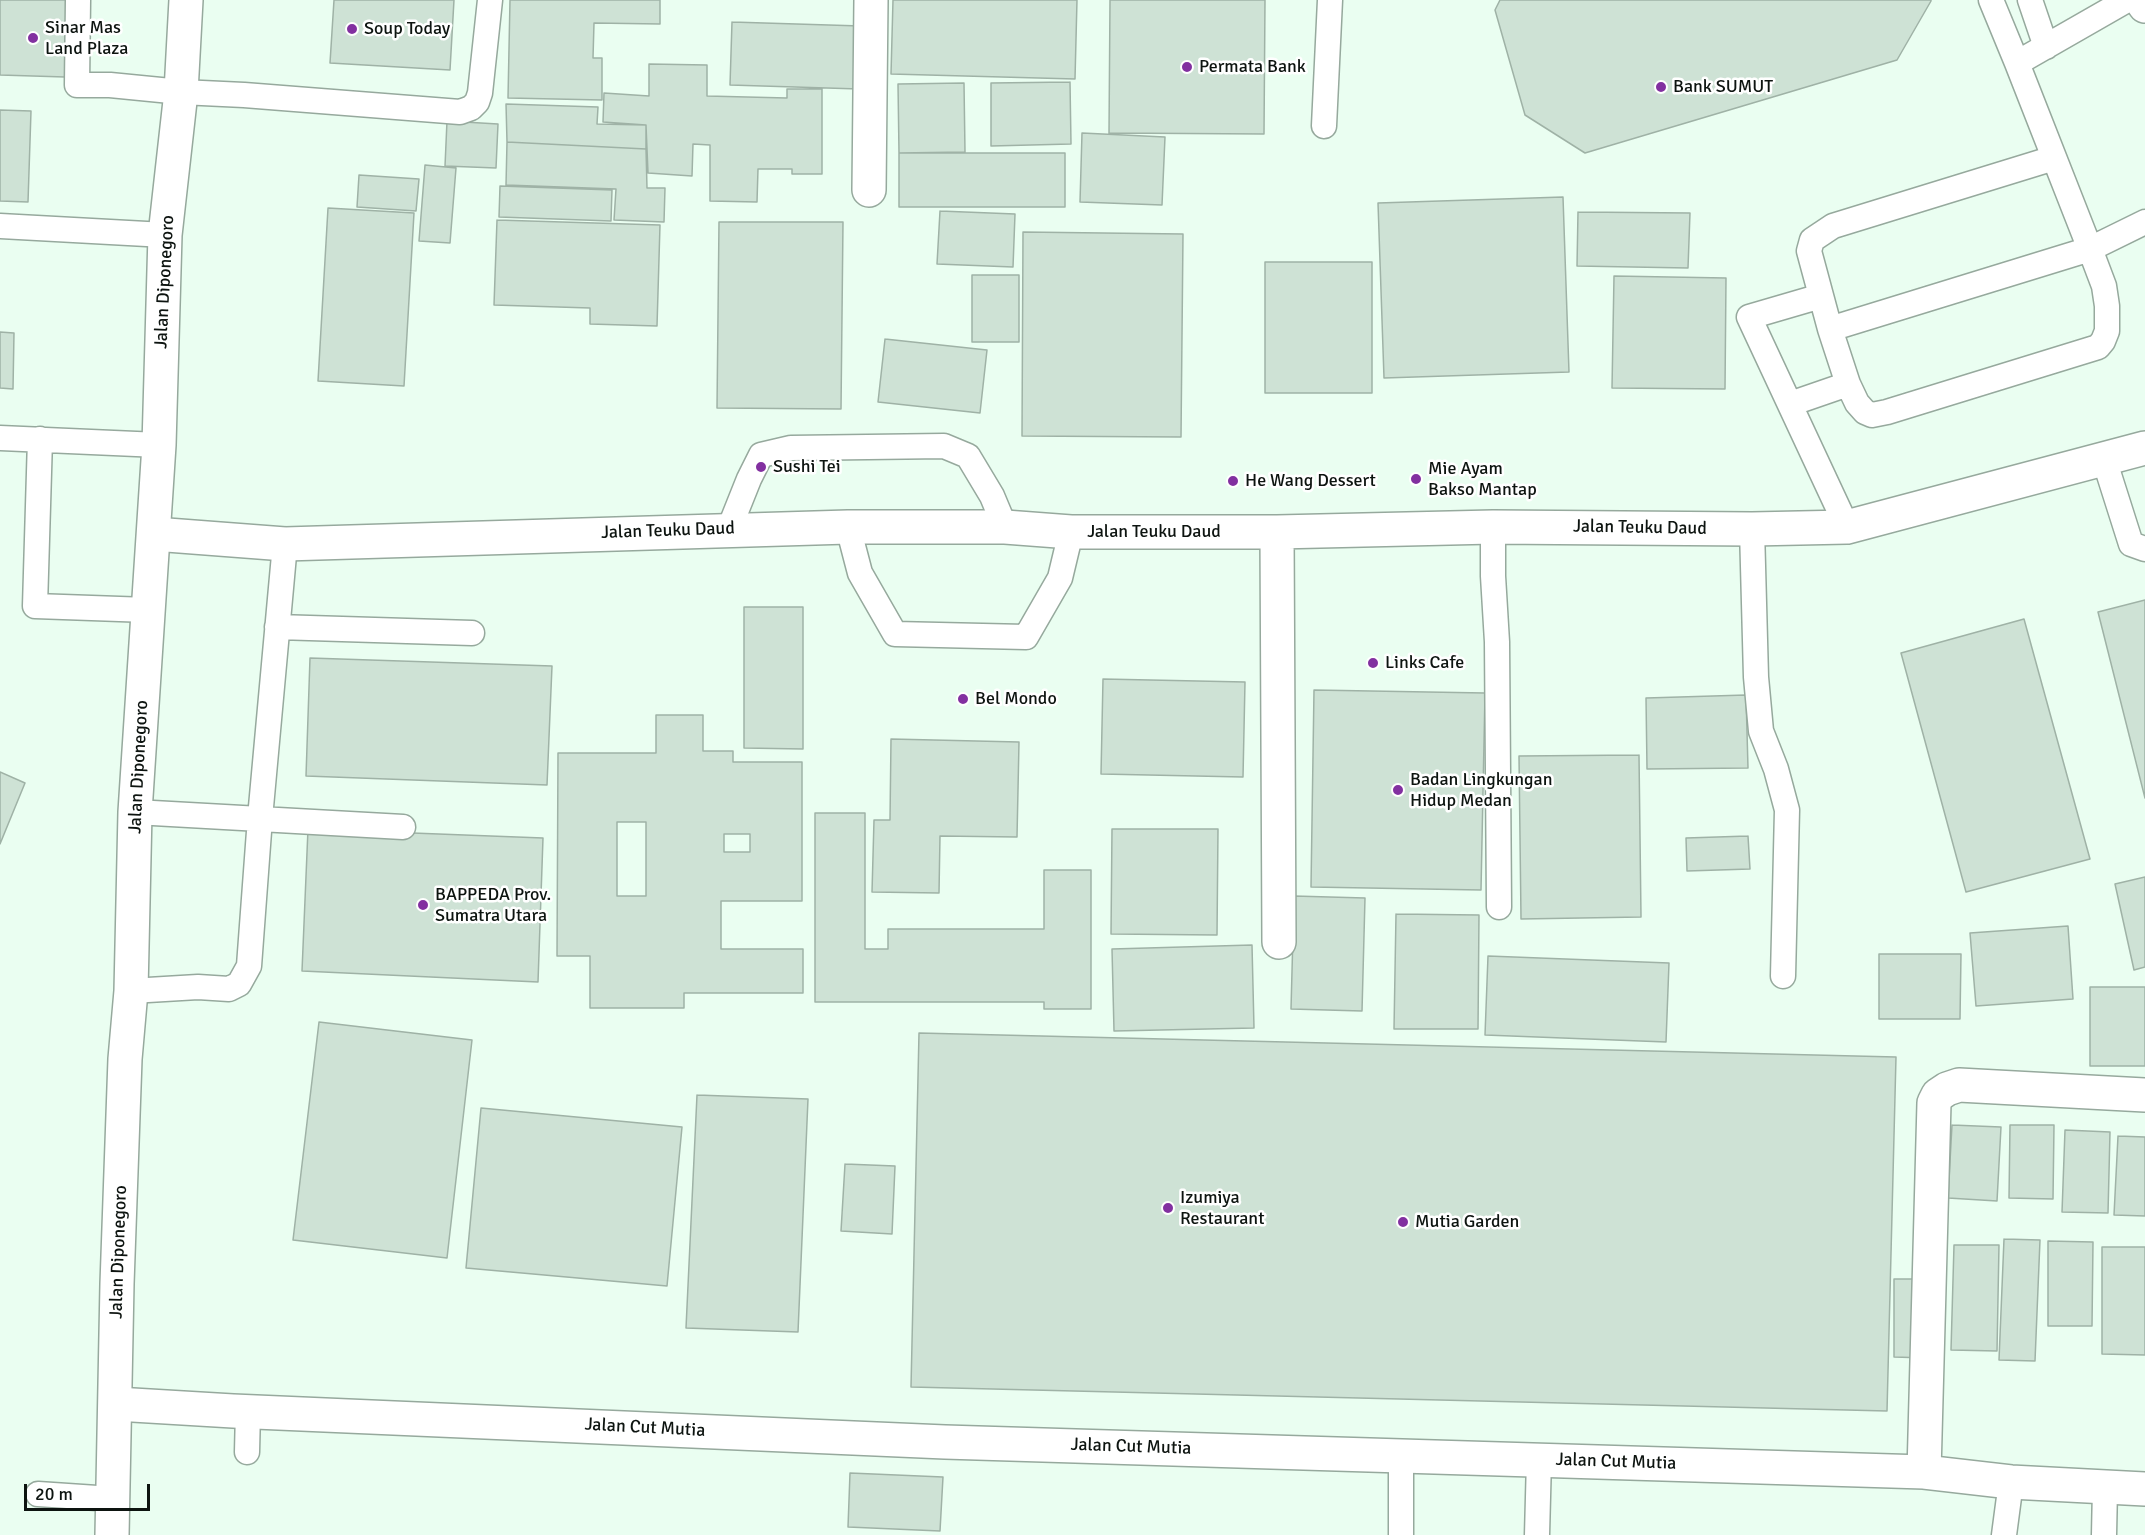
<!DOCTYPE html>
<html>
<head>
<meta charset="utf-8">
<style>
	body { margin:0 }
	#map { position:relative; width:2145px; height:1535px; overflow:hidden; background:#eafef1; font-family:Signika,sans-serif }
	canvas { display:block }
	.scale { position:absolute; left:24px; top:1484px; width:126px; height:27px; box-sizing:border-box; border:3px solid #0d1410; border-top:0; padding-left:8px; font-size:18px; line-height:21px; white-space:nowrap; color:#0d1410; -webkit-text-stroke:4px #fff; paint-order:stroke }
</style>
</head>
<body>
<div id="map">
<canvas width="2145" height="1535"></canvas>
<div class="scale">20 m</div>
</div>
<script>
const c = document.querySelector('canvas').getContext('2d');
c.lineJoin = 'round';
function paint(path, color) {
  c.fillStyle = color;
  c.fill(path, 'evenodd');
}
function shape(rows) {
  const path = new Path2D();
  for (const r of rows) {
    path.moveTo(r[0], r[1]);
    for (let i = 2; i < r.length; i += 2) path.lineTo(r[i], r[i + 1]);
  }
  return path;
}
function trace(path, color, width, dash) {
  c.strokeStyle = color;
  c.lineWidth = width;
  c.lineCap = dash ? 'butt' : 'round';
  c.setLineDash(dash || []);
  c.stroke(path);
}
function write(font, color, halo, rows, align = 'center') {
  c.font = font + ' Signika,sans-serif';
  c.lineWidth = 5;
  c.setLineDash([]);
  c.textBaseline = 'middle';
  c.strokeStyle = halo;
  c.fillStyle = color;
  for (const [text, x, y, turn = 0] of rows) {
    c.save();
    c.translate(x, y);
    c.rotate((+turn || 0) * Math.PI / 180);
    c.textAlign = isNaN(turn) ? turn : align;
    if (halo) c.strokeText(text, 0, 0);
    c.fillText(text, 0, 0);
    c.restore();
  }
}
const building = shape([
	[0,0,67,0,65,77,0,75,0,0],
	[334,0,454,0,450,70,330,63,334,0],
	[510,0,660,0,660,24,594,23,593,58,602,58,602,100,508,98,510,0],
	[893,0,1077,0,1075,79,891,74,893,0],
	[1110,0,1265,0,1264,134,1109,133,1110,0],
	[1500,0,1931,0,1931,1,1897,60,1585,153,1525,115,1495,10,1500,0],
	[732,22,861,26,859,89,730,85,732,22],
	[649,64,707,65,707,96,787,98,787,89,822,89,822,174,792,174,792,169,758,169,757,202,710,201,710,145,693,144,692,176,648,173,646,125,603,122,604,93,649,96,649,64],
	[1070,82,1071,144,991,146,991,83,1070,82],
	[964,83,965,152,899,153,898,84,964,83],
	[506,104,598,107,597,124,646,125,646,149,507,142,506,104],
	[0,110,31,111,28,202,0,201,0,110],
	[447,121,498,124,496,168,445,166,447,121],
	[1082,133,1165,137,1162,205,1080,202,1082,133],
	[507,142,646,149,647,188,665,188,664,222,614,220,616,189,506,185,507,142],
	[899,153,1065,153,1065,207,899,207,899,153],
	[425,165,456,168,450,243,419,241,425,165],
	[359,175,419,179,416,211,357,207,359,175],
	[500,186,612,190,611,221,499,217,500,186],
	[1563,197,1569,372,1384,378,1378,203,1563,197],
	[328,208,414,213,404,386,318,381,328,208],
	[940,211,1015,214,1013,267,937,264,940,211],
	[1578,212,1690,213,1688,268,1577,266,1578,212],
	[497,220,660,225,657,326,590,324,590,308,494,305,497,220],
	[719,222,843,222,841,409,717,408,719,222],
	[1023,232,1183,234,1181,437,1022,436,1023,232],
	[1265,262,1372,262,1372,393,1265,393,1265,262],
	[972,275,1019,275,1019,342,972,342,972,275],
	[1614,276,1726,278,1725,389,1612,388,1614,276],
	[0,332,14,333,13,389,0,388,0,332],
	[885,339,987,350,980,413,878,402,885,339],
	[2145,600,2145,798,2098,612,2145,600],
	[744,607,803,607,803,749,744,748,744,607],
	[2024,619,2090,859,1966,892,1901,653,2024,619],
	[310,658,552,666,547,785,306,776,310,658],
	[1103,679,1245,682,1243,777,1101,774,1103,679],
	[1314,690,1485,693,1481,890,1311,887,1314,690],
	[1746,695,1748,768,1647,769,1646,698,1746,695],
	[656,715,703,715,703,751,733,751,733,762,802,762,802,901,721,901,721,949,803,949,803,993,684,993,684,1008,590,1008,590,956,557,956,558,753,656,753,656,715],
	[617,822,646,822,646,896,617,896,617,822],
	[724,834,750,834,750,852,724,852,724,834],
	[891,739,1019,742,1017,837,940,836,939,893,872,892,874,820,890,820,891,739],
	[1639,755,1641,917,1521,919,1519,756,1639,755],
	[0,772,25,783,0,844,0,772],
	[815,813,865,813,865,949,888,949,888,929,1044,929,1044,870,1091,870,1091,1009,1044,1009,1044,1002,815,1002,815,813],
	[308,829,543,838,538,982,302,971,308,829],
	[1112,829,1218,829,1217,935,1111,934,1112,829],
	[1748,836,1750,869,1687,871,1686,838,1748,836],
	[2145,877,2145,967,2134,970,2115,884,2145,877],
	[1294,896,1365,898,1362,1011,1291,1009,1294,896],
	[1396,914,1479,915,1478,1029,1394,1029,1396,914],
	[2068,926,2073,999,1976,1006,1970,933,2068,926],
	[1252,945,1254,1028,1114,1031,1112,949,1252,945],
	[1879,954,1961,954,1960,1019,1879,1019,1879,954],
	[1488,956,1669,963,1666,1042,1485,1035,1488,956],
	[2090,987,2145,987,2145,1066,2090,1066,2090,987],
	[319,1022,472,1040,447,1258,293,1240,319,1022],
	[919,1033,1896,1057,1887,1411,911,1387,919,1033],
	[697,1095,808,1099,798,1332,686,1328,697,1095],
	[481,1108,682,1127,667,1286,466,1268,481,1108],
	[1952,1125,2001,1127,1997,1201,1948,1198,1952,1125],
	[2010,1125,2054,1125,2053,1199,2009,1198,2010,1125],
	[2065,1130,2110,1132,2108,1213,2062,1212,2065,1130],
	[2118,1136,2145,1137,2145,1216,2114,1215,2118,1136],
	[845,1164,895,1166,892,1234,841,1231,845,1164],
	[2004,1239,2040,1240,2035,1361,1999,1360,2004,1239],
	[2048,1241,2093,1242,2092,1326,2048,1326,2048,1241],
	[1954,1245,1999,1245,1997,1351,1951,1350,1954,1245],
	[2102,1247,2145,1247,2145,1355,2102,1354,2102,1247],
	[1894,1279,1926,1279,1926,1358,1894,1357,1894,1279],
	[850,1473,943,1477,940,1531,848,1527,850,1473]
]);
paint(building, '#cee2d5');
trace(building, '#9fb2a6', 1.5);
const service = shape([
	[78,0,77,85,110,85,181,92,244,95,460,112,471,108,477,102,480,93,490,0],
	[1991,0,2017,63,2090,249,2104,286,2107,306,2107,331,2103,341,2098,347,1887,412,1872,415,1865,412,1857,403,1848,384,1830,329,1809,251,1812,240,1833,226,2054,158],
	[2030,0,2046,47],
	[2017,63,2127,0],
	[1324,126,1330,0],
	[0,226,165,235],
	[1821,296,1749,317,1847,527],
	[1830,329,2090,249,2145,222],
	[1790,404,1848,384],
	[0,438,159,445],
	[40,439,35,606,148,610],
	[2104,459,2131,544,2145,549],
	[848,527,860,573,895,634,1026,637,1060,578,1071,532],
	[1493,527,1493,576,1497,642,1499,907],
	[729,529,749,479,761,455,791,448,944,446,968,456,992,496,1005,527],
	[1752,529,1756,677,1761,731,1776,769,1787,810,1783,976],
	[277,627,472,633],
	[135,812,403,827],
	[131,991,198,987,229,989,239,984,249,966,260,818,285,544],
	[247,1452,248,1411],
	[1401,1455,1401,1535],
	[38,1494,112,1499],
	[1537,1535,1539,1459],
	[2004,1535,2011,1482],
	[2104,1535,2105,1488]
]);
const minor = shape([
	[869,190,871,0],
	[1277,532,1279,942],
	[154,534,285,544,848,527,1005,527,1071,532,1277,532,1493,527,1752,529,1847,527,2145,448],
	[116,1404,233,1411,945,1442,1924,1472,2011,1482,2145,1489],
	[1924,1472,1934,1103,1938,1095,1947,1089,1959,1085,2145,1095]
]);
const primary = shape([
	[2141,0,2145,6],
	[112,1535,117,1284,125,1059,131,991,135,812,159,445,165,235,181,92,186,0]
]);
trace(service, '#96a99d', 27);
trace(minor, '#96a99d', 36);
trace(primary, '#96a99d', 36);
trace(service, '#fff', 24);
trace(minor, '#fff', 33);
trace(primary, '#fff', 33);
for (const [x, y, r, color] of [
	[352,29,6,"#8230a0"],
	[33,38,6,"#8230a0"],
	[1187,67,6,"#8230a0"],
	[1661,87,6,"#8230a0"],
	[761,467,6,"#8230a0"],
	[1416,479,6,"#8230a0"],
	[1233,481,6,"#8230a0"],
	[1373,663,6,"#8230a0"],
	[963,699,6,"#8230a0"],
	[1398,790,6,"#8230a0"],
	[423,905,6,"#8230a0"],
	[1168,1208,6,"#8230a0"],
	[1403,1222,6,"#8230a0"]
]) {
  const dot = new Path2D();
  dot.arc(x, y, r, 0, 2 * Math.PI);
  c.fillStyle = color;
  c.fill(dot);
  trace(dot, '#fff', 2);
}
write('18px', '#0d1410', '#fff', [
	["Sinar Mas",45,28],
	["Land Plaza",45,49],
	["Soup Today",364,29],
	["Permata Bank",1199,67],
	["Bank SUMUT",1673,87],
	["Sushi Tei",773,467],
	["Mie Ayam",1428,469],
	["Bakso Mantap",1428,490],
	["He Wang Dessert",1245,481],
	["Links Cafe",1385,663],
	["Bel Mondo",975,699],
	["Badan Lingkungan",1410,780],
	["Hidup Medan",1410,801],
	["BAPPEDA Prov.",435,895],
	["Sumatra Utara",435,916],
	["Izumiya",1180,1198],
	["Restaurant",1180,1219],
	["Mutia Garden",1415,1222]
], 'left');
write('18px', '#0d1410', '#fff', [
	["Jalan Diponegoro",165,282,-87],
	["Jalan Teuku Daud",1640,528,1],
	["Jalan Teuku Daud",668,531,-2],
	["Jalan Teuku Daud",1154,532],
	["Jalan Diponegoro",139,767,-87],
	["Jalan Diponegoro",119,1252,-88],
	["Jalan Cut Mutia",645,1428,3],
	["Jalan Cut Mutia",1131,1447,2],
	["Jalan Cut Mutia",1616,1462,2]
]);
</script>
</body>
</html>
